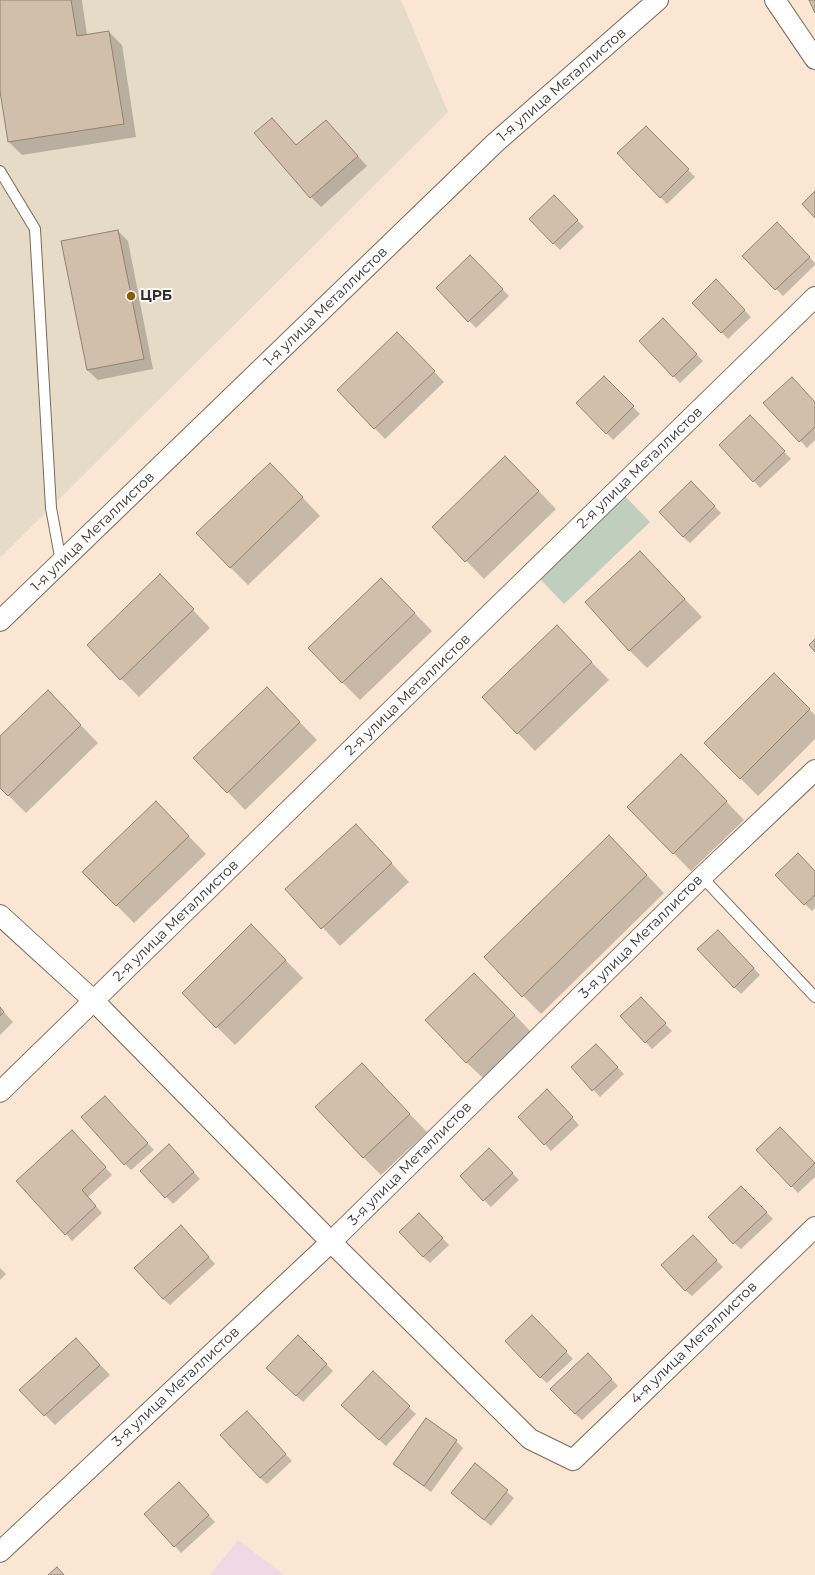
<!DOCTYPE html>
<html>
<head>
<meta charset="utf-8">
<style>
	body { margin:0 }
	canvas { display:block; background:#fae6d2 }
</style>
</head>
<body>
<canvas width="815" height="1575"></canvas>
<script>
const c = document.querySelector('canvas').getContext('2d');
c.lineJoin = 'round';
function paint(path, color) {
  c.fillStyle = color;
  c.fill(path, 'evenodd');
}
function shape(rows) {
  const path = new Path2D();
  for (const r of rows) {
    path.moveTo(r[0], r[1]);
    for (let i = 2; i < r.length; i += 2) path.lineTo(r[i], r[i + 1]);
  }
  return path;
}
function trace(path, color, width, dash) {
  c.strokeStyle = color;
  c.lineWidth = width;
  c.lineCap = dash ? 'butt' : 'round';
  c.setLineDash(dash || []);
  c.stroke(path);
}
function write(font, color, halo, rows, align = 'center') {
  c.font = font + ' Montserrat,sans-serif';
  c.lineWidth = 3.5;
  c.setLineDash([]);
  c.textBaseline = 'middle';
  c.strokeStyle = halo;
  c.fillStyle = color;
  for (const [text, x, y, turn = 0] of rows) {
    c.save();
    c.translate(x, y);
    c.rotate((+turn || 0) * Math.PI / 180);
    c.textAlign = isNaN(turn) ? turn : align;
    if (halo) c.strokeText(text, 0, 0);
    c.fillText(text, 0, 0);
    c.restore();
  }
}
paint(shape([
	[238,1540,284,1575,210,1575]
]), '#f0d8e4');
paint(shape([
	[0,0,401,0,448,112,0,558]
]), '#e6dbc7');
paint(shape([
	[625,496,650,522,564,604,539,578]
]), '#c0cebd');
paint(shape([
	[0,0,82,0,87,35,109,32,122,45,136,137,22,155,9,142,0,85],
	[272,119,297,146,326,121,367,166,321,207,311,197],
	[646,127,695,177,667,204,619,153],
	[554,196,584,227,560,250,530,219],
	[777,224,815,263,815,265,783,296,744,256],
	[118,231,128,241,153,369,98,380,87,370],
	[470,256,509,296,476,328,437,288],
	[716,281,751,317,728,339,693,303],
	[663,320,703,361,680,383,640,341],
	[407,343,444,382,385,439,338,390],
	[604,377,640,414,613,440,578,403],
	[764,403,815,403,815,440,807,448],
	[750,416,791,459,760,488,754,481],
	[523,475,556,509,484,579,433,527],
	[287,481,320,516,248,585,230,567],
	[691,482,721,513,690,543,683,537],
	[640,552,702,617,647,668,629,650],
	[177,593,210,628,139,697,88,645],
	[399,597,432,631,360,700,342,682],
	[574,644,609,680,535,751,483,697],
	[774,675,815,715,815,739,758,796,705,743],
	[284,706,317,740,245,810,228,792],
	[65,709,98,743,26,813,0,787,0,738],
	[699,773,744,820,691,871,628,807],
	[173,820,206,854,134,923,84,872],
	[356,825,409,882,340,946,287,889],
	[627,854,664,893,541,1014,485,957],
	[815,872,815,908,812,911,776,875],
	[251,925,303,978,235,1045,183,993],
	[725,938,760,975,741,994,734,987],
	[492,991,532,1033,484,1079,466,1062],
	[647,1005,672,1031,652,1049,622,1017],
	[0,1008,13,1022,0,1035],
	[596,1045,624,1074,600,1097,572,1067],
	[379,1082,427,1132,381,1175,363,1157],
	[554,1097,579,1125,551,1151,545,1144],
	[111,1104,154,1150,131,1170,125,1164],
	[787,1135,815,1164,815,1177,798,1193,757,1150],
	[79,1138,112,1175,88,1197,102,1213,72,1241,66,1234],
	[176,1152,200,1179,173,1204,142,1171],
	[496,1156,519,1180,491,1207,484,1200],
	[741,1187,773,1219,741,1249,734,1243],
	[426,1221,449,1245,430,1263,423,1257],
	[188,1233,215,1264,170,1305,163,1299],
	[699,1243,723,1267,692,1296,685,1290],
	[0,1268,6,1274,0,1280],
	[539,1323,573,1359,547,1383,540,1377],
	[298,1336,333,1371,303,1402,268,1368],
	[76,1339,110,1375,55,1425,21,1390],
	[595,1361,618,1386,582,1420,575,1414],
	[373,1373,416,1414,386,1446,349,1412],
	[253,1419,292,1461,267,1484,260,1478],
	[426,1420,456,1441,463,1448,431,1492,401,1470,394,1464],
	[475,1465,514,1498,491,1526,452,1493],
	[186,1490,215,1522,181,1553,175,1546]
]), '#0003');
const building = shape([
	[0,0,71,0,77,36,109,31,124,124,8,142,0,91,0,0],
	[809,0,815,0,815,13,809,0],
	[272,118,296,145,326,120,358,156,310,198,254,133,272,118],
	[646,126,689,169,660,198,617,153,646,126],
	[815,191,815,218,802,204,815,191],
	[554,195,578,220,553,244,529,219,554,195],
	[777,222,810,257,775,290,742,256,777,222],
	[118,230,144,359,87,370,61,241,118,230],
	[470,255,503,289,468,322,436,288,470,255],
	[716,279,745,310,721,333,692,303,716,279],
	[663,318,697,354,673,377,639,341,663,318],
	[397,332,435,371,374,429,337,390,397,332],
	[604,376,634,406,606,434,576,403,604,376],
	[792,377,815,402,815,427,799,442,763,403,792,377],
	[750,415,785,451,753,482,719,445,750,415],
	[505,456,539,491,465,562,432,527,505,456],
	[270,463,303,497,230,568,196,533,270,463],
	[691,481,715,506,683,537,659,512,691,481],
	[640,551,685,599,629,651,585,602,640,551],
	[160,574,194,609,120,680,87,645,160,574],
	[381,578,415,613,342,683,308,648,381,578],
	[557,625,592,662,517,734,482,697,557,625],
	[815,639,815,652,809,645,815,639],
	[774,673,810,709,740,779,704,743,774,673],
	[267,687,300,722,227,793,193,758,267,687],
	[48,690,81,725,8,796,0,788,0,736,48,690],
	[681,754,727,801,673,854,627,807,681,754],
	[156,801,189,836,116,906,82,872,156,801],
	[356,824,392,863,321,929,285,889,356,824],
	[609,835,647,875,522,997,484,957,609,835],
	[798,853,815,871,815,895,804,905,775,875,798,853],
	[251,924,286,960,216,1028,182,993,251,924],
	[718,930,754,968,734,988,697,949,718,930],
	[474,973,515,1015,466,1063,425,1020,474,973],
	[641,997,666,1023,645,1043,620,1016,641,997],
	[0,1007,4,1012,0,1016,0,1007],
	[596,1044,618,1067,592,1091,571,1067,596,1044],
	[362,1063,410,1114,363,1158,315,1107,362,1063],
	[547,1089,573,1117,544,1145,518,1117,547,1089],
	[105,1096,148,1143,124,1165,81,1117,105,1096],
	[780,1127,815,1163,791,1187,756,1150,780,1127],
	[72,1130,106,1167,82,1190,96,1206,65,1235,16,1181,72,1130],
	[169,1144,194,1172,165,1198,140,1171,169,1144],
	[489,1148,513,1173,483,1201,460,1176,489,1148],
	[741,1186,767,1212,733,1244,708,1217,741,1186],
	[419,1213,443,1238,423,1257,399,1232,419,1213],
	[181,1225,209,1257,163,1299,134,1268,181,1225],
	[693,1235,717,1260,685,1291,661,1265,693,1235],
	[532,1315,567,1351,540,1378,505,1341,532,1315],
	[298,1335,327,1364,296,1396,266,1368,298,1335],
	[76,1338,100,1365,44,1416,19,1390,76,1338],
	[588,1353,612,1379,575,1414,550,1389,588,1353],
	[373,1371,410,1406,379,1440,341,1405,373,1371],
	[247,1411,286,1454,260,1478,220,1435,247,1411],
	[426,1418,457,1440,424,1486,393,1464,426,1418],
	[475,1463,508,1490,484,1520,451,1493,475,1463],
	[179,1482,209,1515,174,1547,144,1514,179,1482],
	[57,1567,64,1575,48,1575,57,1567]
]);
paint(building, '#d1beab');
trace(building, '#948270', 1);
const lane = shape([
	[0,171,35,229,51,508,61,562],
	[702,877,815,997]
]);
const street = shape([
	[775,0,815,59],
	[0,621,495,143,658,0],
	[0,915,94,1001,331,1242,530,1439,573,1460,815,1227],
	[0,1092,815,297],
	[0,1552,331,1242,702,877,815,770]
]);
trace(lane, '#7a6957', 12);
trace(street, '#7a6957', 22);
trace(lane, '#fff', 10);
trace(street, '#fff', 20);
for (const [x, y, r, color] of [
	[131,296,5,"#8c5905"]
]) {
  const dot = new Path2D();
  dot.arc(x, y, r, 0, 2 * Math.PI);
  c.fillStyle = color;
  c.fill(dot);
  trace(dot, '#fff', 1.5);
}
write('14px', '#383028', '#fff', [
	["1-я улица Металлистов",562,85,-41],
	["1-я улица Металлистов",326,307,-44],
	["2-я улица Металлистов",640,468,-44],
	["1-я улица Металлистов",93,532,-44],
	["2-я улица Металлистов",408,695,-44],
	["2-я улица Металлистов",176,921,-44],
	["3-я улица Металлистов",641,937,-45],
	["3-я улица Металлистов",410,1164,-45],
	["4-я улица Металлистов",694,1343,-44],
	["3-я улица Металлистов",176,1387,-43]
]);
write('bold 14px', '#383028', '#fff', [
	["ЦРБ",140,296]
], 'left');
</script>
</body>
</html>
